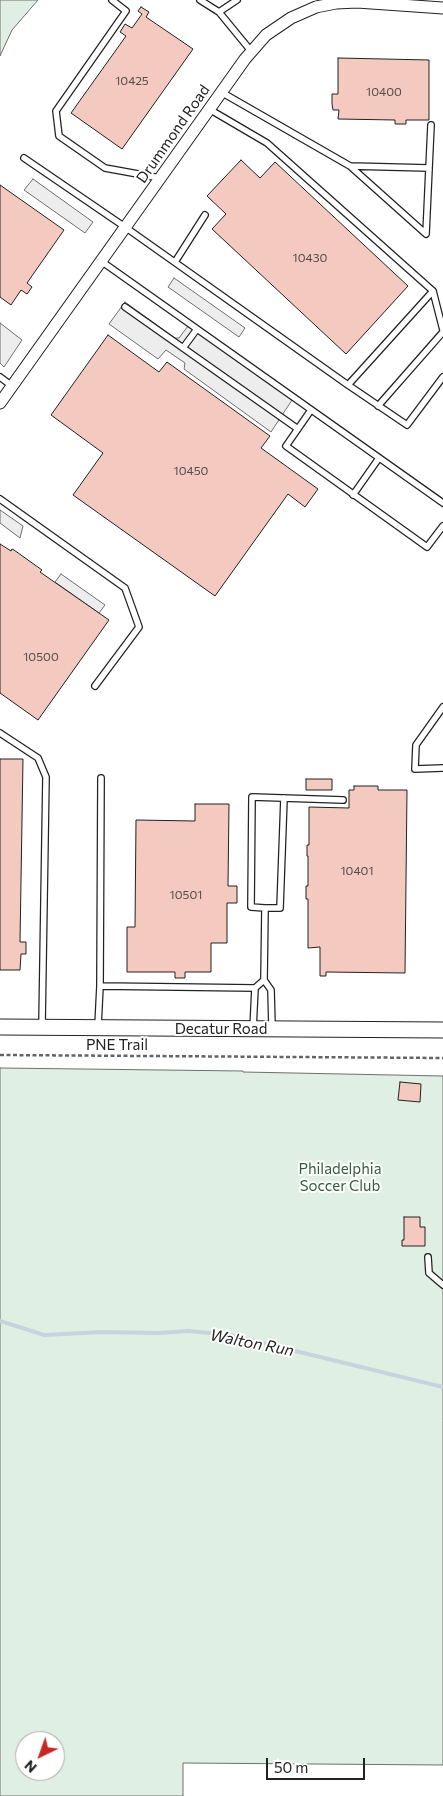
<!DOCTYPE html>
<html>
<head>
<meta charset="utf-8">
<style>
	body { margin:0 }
	#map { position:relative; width:443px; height:1796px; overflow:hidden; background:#fff; font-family:Commissioner,sans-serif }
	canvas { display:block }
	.north { position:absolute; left:15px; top:1731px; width:50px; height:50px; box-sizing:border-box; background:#fff; border:1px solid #a7a7a7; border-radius:50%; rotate:222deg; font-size:14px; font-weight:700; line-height:20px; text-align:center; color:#222 }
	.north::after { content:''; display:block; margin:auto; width:18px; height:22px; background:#c62828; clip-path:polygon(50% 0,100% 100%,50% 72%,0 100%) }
	.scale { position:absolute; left:266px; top:1758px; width:99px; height:22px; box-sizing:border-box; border:2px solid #222; border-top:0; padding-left:6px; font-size:15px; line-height:18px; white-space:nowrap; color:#222; -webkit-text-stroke:4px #fff; paint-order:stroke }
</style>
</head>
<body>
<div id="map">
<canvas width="443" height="1796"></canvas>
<div class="north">N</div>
<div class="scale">50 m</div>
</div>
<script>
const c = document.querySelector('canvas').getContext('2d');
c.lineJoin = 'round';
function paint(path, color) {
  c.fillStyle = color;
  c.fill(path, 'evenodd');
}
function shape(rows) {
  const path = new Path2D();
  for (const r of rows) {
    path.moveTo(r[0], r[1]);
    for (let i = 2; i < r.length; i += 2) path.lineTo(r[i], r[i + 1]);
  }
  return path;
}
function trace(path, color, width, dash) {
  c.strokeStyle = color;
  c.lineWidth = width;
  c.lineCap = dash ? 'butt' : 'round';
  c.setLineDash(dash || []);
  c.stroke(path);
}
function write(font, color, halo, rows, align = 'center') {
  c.font = font + ' Commissioner,sans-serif';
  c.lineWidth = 4;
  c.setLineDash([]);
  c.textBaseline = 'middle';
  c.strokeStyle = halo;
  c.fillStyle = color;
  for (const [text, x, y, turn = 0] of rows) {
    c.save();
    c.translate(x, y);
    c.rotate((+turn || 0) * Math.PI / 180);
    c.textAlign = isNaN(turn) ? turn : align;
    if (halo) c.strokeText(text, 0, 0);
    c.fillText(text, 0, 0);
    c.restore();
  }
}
const green = shape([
	[0,0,38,0,12,30,0,56,0,0],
	[0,1068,243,1071,243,1072,443,1076,443,1765,183,1763,183,1796,0,1796,0,1068],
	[25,1741,55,1741,55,1771,25,1771,25,1741]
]);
paint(green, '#e0efe3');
trace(green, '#6f6f6f', 1);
const parking = shape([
	[33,179,93,222,85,233,24,190,33,179],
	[174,278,245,328,239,337,168,287,174,278],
	[125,302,175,338,179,338,188,326,292,400,271,432,184,369,185,363,166,350,158,359,109,324,125,302],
	[0,323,22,340,4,367,0,363,0,323],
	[0,510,23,526,20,538,0,523,0,510],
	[61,574,105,605,99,613,55,582,61,574]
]);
paint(parking, '#ededed');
trace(parking, '#6f6f6f', 1);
trace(shape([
	[0,1321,44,1335,102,1332,159,1333,188,1331,230,1335,443,1387]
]), '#c7d3dd', 4);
const building = shape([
	[141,7,149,12,146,17,193,49,122,149,71,113,126,36,120,32,125,24,132,28,142,14,138,11,141,7],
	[338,58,429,60,429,120,406,120,406,124,395,124,395,120,338,119,339,110,333,110,332,104,332,94,338,94,338,58],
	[241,160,260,178,275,162,408,286,346,354,212,229,226,214,207,196,241,160],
	[0,185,64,230,27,283,32,287,27,294,21,290,11,305,0,297,0,185],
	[108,335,159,372,167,362,270,436,261,448,318,489,305,507,288,494,215,596,73,495,103,453,51,415,108,335],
	[0,544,11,551,12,549,14,550,42,570,40,572,109,620,38,720,0,693,0,544],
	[0,759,23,759,20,942,26,942,26,954,21,954,20,970,0,970,0,759],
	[306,779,332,779,332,790,306,790,306,779],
	[354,786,378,786,378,790,407,790,405,973,326,972,326,976,320,976,320,947,308,948,308,899,306,899,306,886,308,886,308,856,307,856,307,845,309,845,309,807,349,808,349,790,354,790,354,786],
	[195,804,229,804,228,886,237,886,237,903,227,903,227,943,211,943,211,972,185,972,185,978,175,978,175,972,127,972,127,927,135,927,136,820,195,821,195,804],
	[400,1082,421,1084,420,1102,398,1100,400,1082],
	[404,1217,420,1217,420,1227,425,1227,425,1246,402,1246,402,1240,404,1240,404,1217]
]);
paint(building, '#f3c9c0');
trace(building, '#222', 1);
const service = shape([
	[112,0,126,11,56,111,59,136,105,168,160,178],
	[200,0,219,12,251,51],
	[219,12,237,0],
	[221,92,350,166,426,234,431,125],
	[24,158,125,227,348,385,433,291,267,143,209,109],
	[350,166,429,168],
	[101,261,443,503],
	[175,262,205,215],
	[433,291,443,330],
	[125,307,298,429],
	[183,348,197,329],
	[0,377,12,386],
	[348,385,407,425,443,377],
	[378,406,443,332],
	[311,410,286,446,427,547,443,526],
	[353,495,379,458],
	[0,499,125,588,139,627,95,686],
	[443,707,416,745,415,769,443,768],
	[0,733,38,758,46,777,42,1025],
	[265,908,280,908,284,798],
	[100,986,101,778],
	[98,1026,100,986,255,988],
	[272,1027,271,990,264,980,265,908,251,907,252,797,343,800],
	[253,1029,255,988,264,980],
	[428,1257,429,1273,443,1285]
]);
const minor = shape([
	[0,403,245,59,266,35,291,18,316,7,336,3,357,2,443,8]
]);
const tertiary = shape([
	[0,1027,443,1030]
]);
trace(service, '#222', 8);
trace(minor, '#222', 13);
trace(tertiary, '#222', 17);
trace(shape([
	[0,1055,443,1058]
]), '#646464', 2.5, [4, 2.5]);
trace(service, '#fff', 5.5);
trace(minor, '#fff', 11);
trace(tertiary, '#fff', 15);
write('12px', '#564c4a', null, [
	["10425",132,81],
	["10400",384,92],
	["10430",310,258],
	["10450",191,471],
	["10500",41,657],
	["10401",357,871],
	["10501",186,895]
]);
write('15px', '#222', '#fff', [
	["Drummond Road",173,134,-55],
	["Decatur Road",221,1029],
	["PNE Trail",117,1045]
]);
write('15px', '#2f5e38', '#fff', [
	["Philadelphia",340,1169],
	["Soccer Club",340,1186]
]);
write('italic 16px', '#222', '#fff', [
	["Walton Run",252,1343,11]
]);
</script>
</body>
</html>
